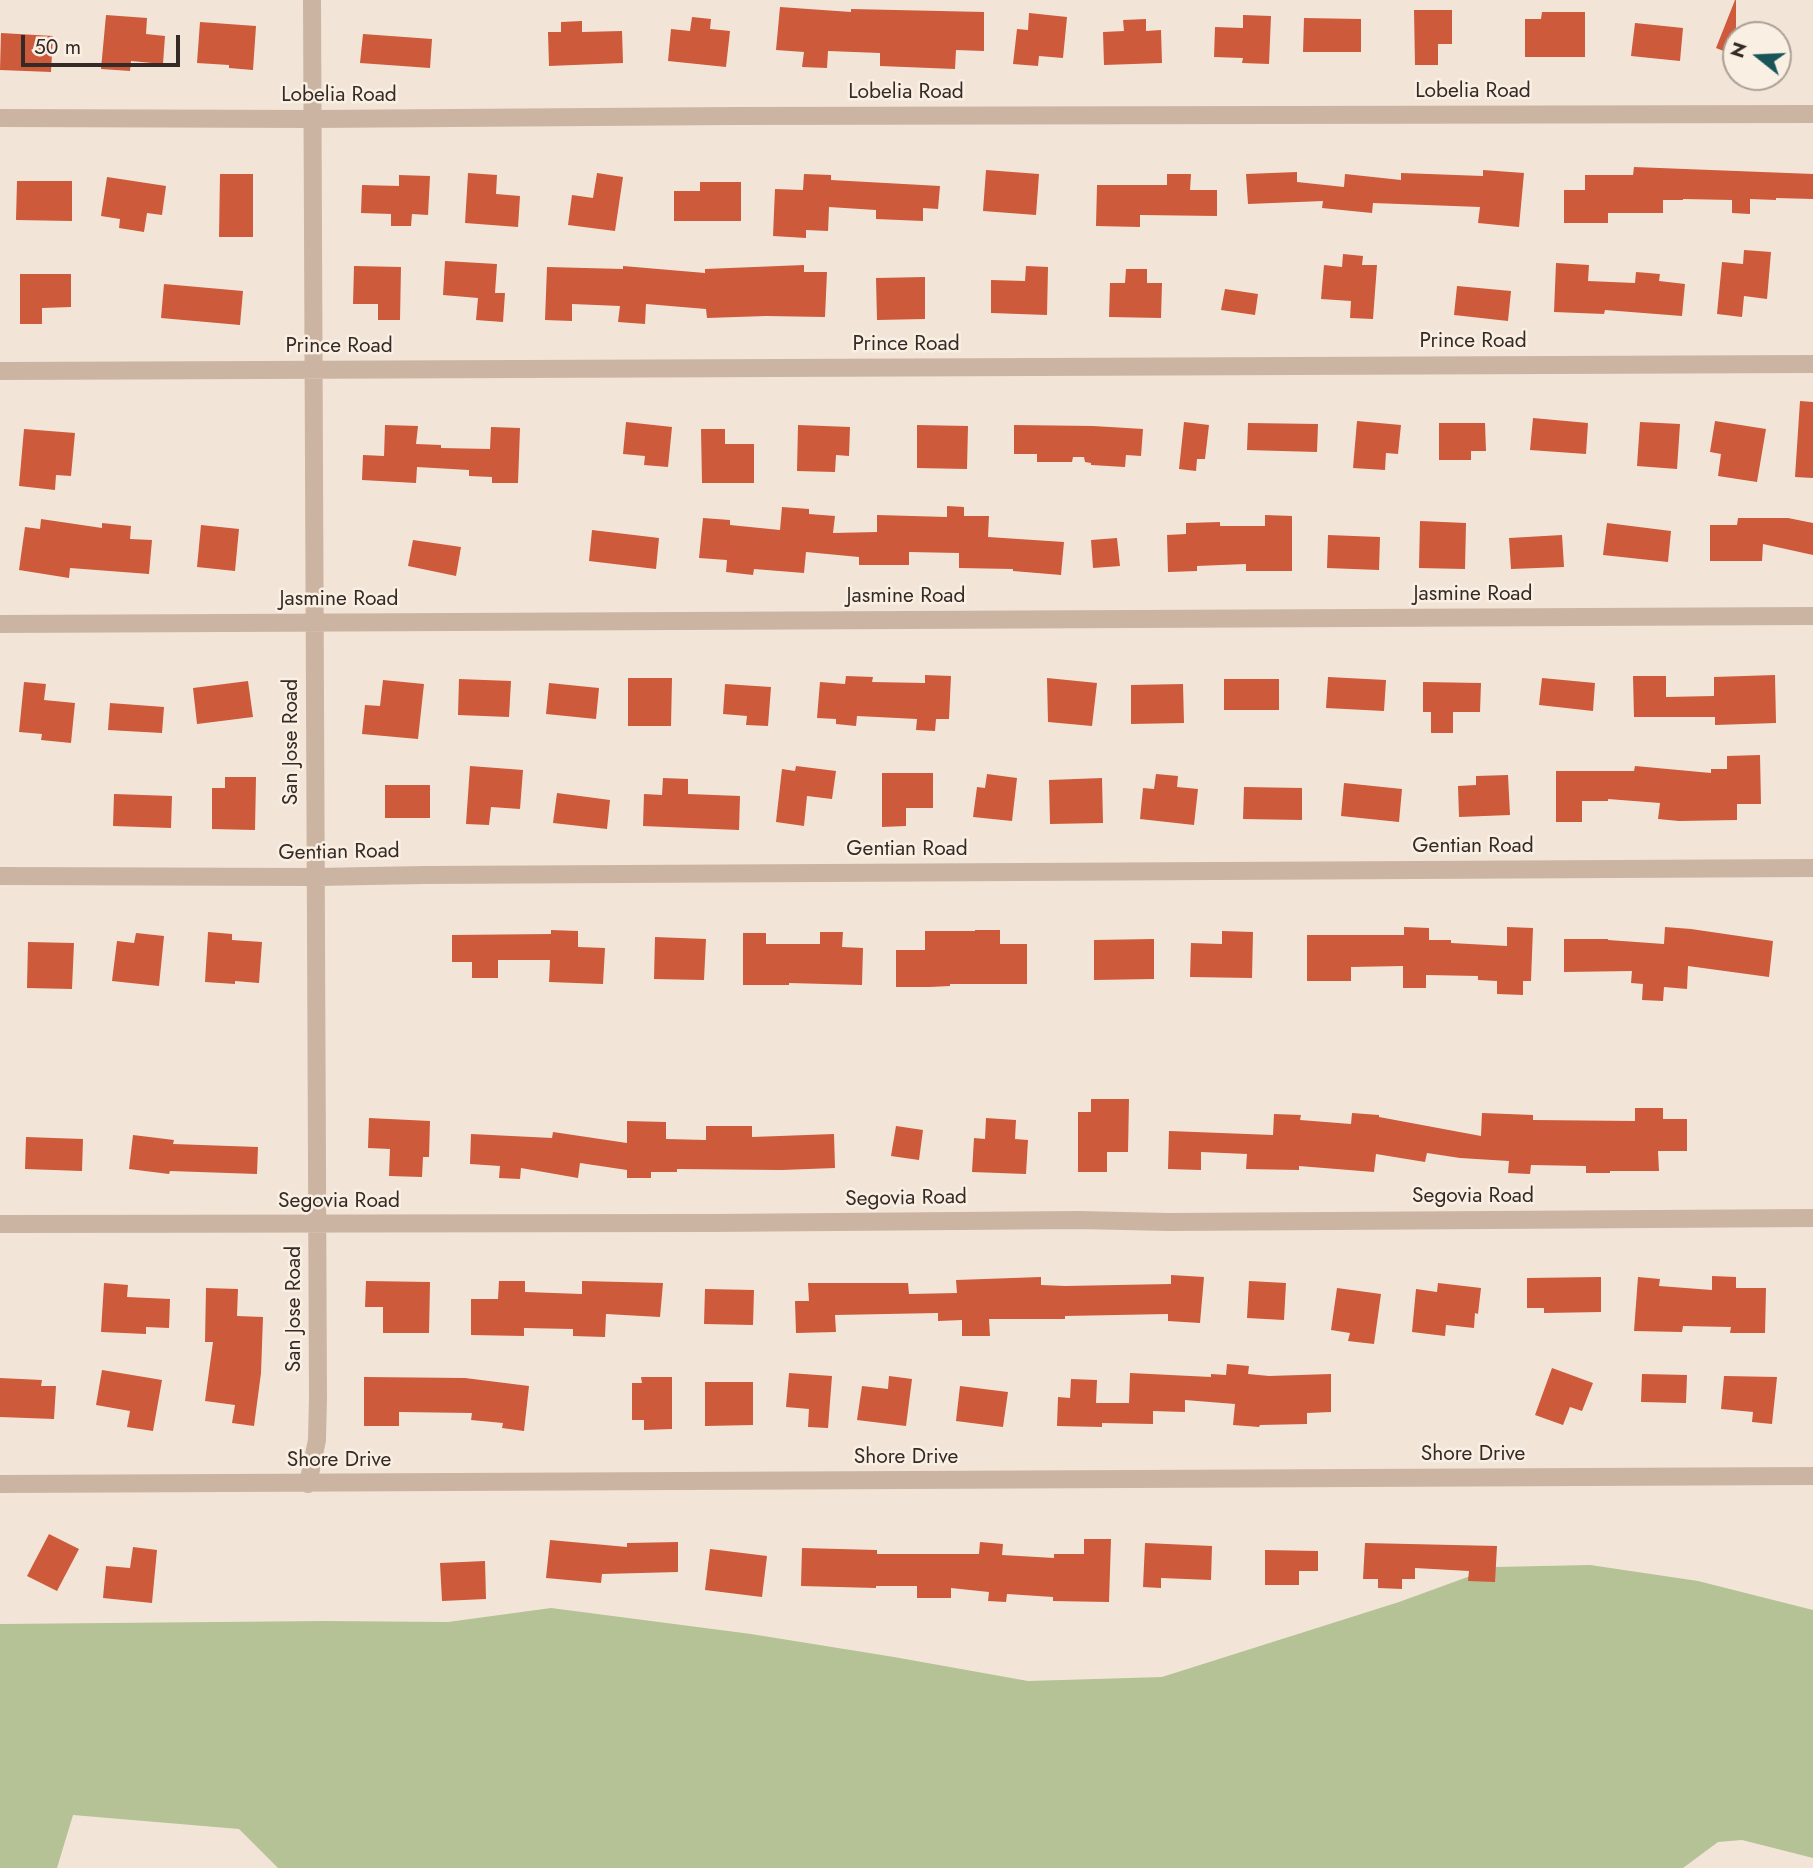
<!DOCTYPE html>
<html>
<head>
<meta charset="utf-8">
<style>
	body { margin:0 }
	#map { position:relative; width:1813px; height:1868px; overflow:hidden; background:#f2e5d7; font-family:Jost,sans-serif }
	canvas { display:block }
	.north { position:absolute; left:1722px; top:21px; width:70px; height:70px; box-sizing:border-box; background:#faefe3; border:2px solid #aba097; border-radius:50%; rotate:288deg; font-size:19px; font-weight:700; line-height:28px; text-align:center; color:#352a25 }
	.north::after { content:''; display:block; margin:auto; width:24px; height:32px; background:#195558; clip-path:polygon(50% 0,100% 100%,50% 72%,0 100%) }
	.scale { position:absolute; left:21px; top:35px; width:159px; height:32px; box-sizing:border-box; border:4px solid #352a25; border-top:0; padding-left:9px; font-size:21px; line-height:24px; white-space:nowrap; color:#352a25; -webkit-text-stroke:5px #faefe3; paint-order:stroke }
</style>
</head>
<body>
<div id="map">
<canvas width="1813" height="1868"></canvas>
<div class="north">N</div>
<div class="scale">50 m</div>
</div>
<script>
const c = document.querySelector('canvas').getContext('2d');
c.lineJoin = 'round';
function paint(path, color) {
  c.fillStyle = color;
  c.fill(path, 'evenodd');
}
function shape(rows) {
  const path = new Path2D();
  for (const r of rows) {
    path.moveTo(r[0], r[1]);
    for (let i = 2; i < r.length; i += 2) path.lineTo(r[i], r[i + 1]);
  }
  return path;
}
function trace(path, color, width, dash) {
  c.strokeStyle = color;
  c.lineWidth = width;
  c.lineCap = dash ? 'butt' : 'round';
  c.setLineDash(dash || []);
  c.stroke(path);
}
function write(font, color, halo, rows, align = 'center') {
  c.font = font + ' Jost,sans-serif';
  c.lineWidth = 5;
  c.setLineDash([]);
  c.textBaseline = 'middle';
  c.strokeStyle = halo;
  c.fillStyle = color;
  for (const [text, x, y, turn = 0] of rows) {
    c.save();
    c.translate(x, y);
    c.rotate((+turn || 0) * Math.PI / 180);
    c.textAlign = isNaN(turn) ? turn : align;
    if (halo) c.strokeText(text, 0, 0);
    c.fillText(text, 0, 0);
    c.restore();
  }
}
paint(shape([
	[1590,1565,1698,1581,1813,1610,1813,1858,1742,1840,1718,1842,1683,1868,278,1868,239,1829,73,1815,57,1868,0,1868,0,1624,326,1621,448,1622,551,1608,751,1634,894,1657,1028,1681,1162,1677,1399,1602,1495,1567]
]), '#b4c296');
paint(shape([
	[1735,0,1736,0,1736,56,1716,48],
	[780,7,851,12,851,9,984,12,984,51,956,50,955,69,880,66,880,53,828,51,827,68,802,67,804,52,776,50],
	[1414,10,1452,10,1452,44,1438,44,1438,65,1415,65],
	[1542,12,1585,12,1585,57,1525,57,1525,19,1541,19],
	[1029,13,1067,17,1063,58,1039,56,1038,66,1013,64,1017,29,1028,30],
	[106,15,147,18,146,34,165,36,163,64,131,61,130,71,101,69],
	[1243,15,1271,16,1269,64,1242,63,1243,58,1214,57,1215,27,1243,28],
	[692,17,711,19,710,29,730,31,726,67,668,61,671,29,690,31],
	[1304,18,1361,19,1361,52,1303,52],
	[1146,19,1146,31,1161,30,1162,63,1104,65,1103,32,1124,31,1123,20],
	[582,21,582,32,622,31,623,63,549,66,548,32,561,32,561,22],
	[200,22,256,26,253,70,229,68,229,65,197,63],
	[1635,23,1683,28,1680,61,1631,56],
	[1,33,53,36,51,72,0,70],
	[363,34,432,39,430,68,360,63],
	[1634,167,1813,174,1813,199,1776,198,1776,200,1750,199,1750,214,1732,213,1732,200,1683,199,1683,200,1663,200,1663,213,1608,213,1608,223,1564,223,1564,190,1585,190,1585,175,1633,175],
	[986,170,1039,174,1036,215,983,211],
	[1483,170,1524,173,1519,227,1478,223,1480,207,1373,203,1372,213,1322,208,1323,201,1248,204,1246,174,1297,172,1297,182,1344,187,1345,174,1401,180,1401,173,1483,176],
	[468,173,497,175,496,194,520,196,518,227,465,223],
	[597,173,623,177,615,231,568,225,572,195,593,198],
	[220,174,253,174,253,237,219,237],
	[804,174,831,175,831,180,940,186,938,209,923,208,923,221,876,219,876,210,829,207,828,231,806,230,806,238,773,236,775,189,803,190],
	[1167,174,1191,174,1190,190,1217,190,1217,216,1140,215,1140,227,1096,226,1097,185,1167,185],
	[399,175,430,176,428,215,412,214,411,226,391,226,391,214,361,213,362,185,399,186],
	[107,177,166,186,162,215,147,213,144,232,119,228,120,219,101,216],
	[17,181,72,181,72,221,16,220],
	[700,182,741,182,741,221,674,221,674,191,700,191],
	[1744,250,1771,252,1767,299,1744,296,1742,317,1717,314,1722,262,1743,264],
	[1343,254,1363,256,1362,265,1377,265,1373,319,1350,318,1351,301,1321,299,1324,265,1342,267],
	[445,261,497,264,495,293,505,293,503,322,476,320,478,298,443,295],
	[1556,263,1589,265,1588,281,1635,283,1636,272,1660,274,1659,281,1685,284,1682,316,1605,310,1604,314,1554,312],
	[804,265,804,272,827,272,825,317,766,316,707,318,706,309,646,304,645,324,618,322,620,306,572,304,572,321,545,320,547,267,623,269,623,266,705,273,705,269],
	[354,266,401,267,400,320,378,320,378,304,353,304],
	[1026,266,1048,267,1047,315,991,313,991,280,1025,281],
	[1126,269,1147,269,1147,283,1162,283,1161,318,1109,317,1110,283,1125,283],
	[20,274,71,274,71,307,42,308,42,324,20,324],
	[925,277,925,319,877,320,876,278],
	[164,284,243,291,240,325,161,318],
	[1457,286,1511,291,1508,321,1454,315],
	[1225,289,1258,294,1255,315,1221,310],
	[1800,401,1813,402,1813,478,1795,477],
	[1533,418,1588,423,1586,454,1530,450],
	[1357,421,1401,425,1398,454,1386,453,1385,470,1353,468],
	[1715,421,1766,429,1757,482,1718,476,1721,454,1710,452],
	[626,422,672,427,668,467,644,465,645,456,623,454],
	[1184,422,1209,425,1205,459,1197,459,1196,471,1179,469],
	[1640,422,1680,424,1677,469,1637,466],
	[1248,423,1318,424,1317,452,1247,450],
	[1439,423,1485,423,1486,451,1471,451,1471,460,1439,460],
	[385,425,418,426,416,444,441,445,441,448,490,449,491,427,520,428,518,483,492,483,492,477,469,476,469,470,417,467,416,483,362,480,363,455,384,456],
	[798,425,850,427,849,456,836,455,835,472,797,471],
	[917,425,968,426,967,469,917,468],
	[1014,425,1093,426,1143,429,1141,456,1126,455,1125,467,1091,465,1091,463,1085,462,1084,457,1073,457,1072,462,1037,462,1037,454,1014,454],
	[24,429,75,433,71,476,56,475,55,490,19,486],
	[701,429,725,429,725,444,754,444,754,483,702,483],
	[947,506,964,507,964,516,989,516,988,537,1064,542,1061,575,1013,571,1013,569,959,568,959,553,909,552,909,565,859,565,859,557,806,552,804,573,754,569,753,575,726,572,727,560,699,558,703,518,730,520,730,525,780,530,782,507,809,509,809,514,835,516,833,533,877,532,877,515,947,517],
	[1265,515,1292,516,1292,571,1246,571,1246,564,1197,566,1197,571,1168,572,1167,535,1186,534,1186,523,1220,522,1220,526,1265,526],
	[1738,518,1788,518,1813,523,1813,555,1763,544,1762,561,1710,561,1710,525,1737,525],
	[41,519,102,528,102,523,131,526,130,539,152,540,149,574,70,568,69,578,19,570,25,527,40,529],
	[1420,521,1466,523,1465,569,1419,568],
	[1607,523,1671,531,1668,562,1603,555],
	[201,525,239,529,235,571,197,567],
	[592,530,659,538,656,569,589,561],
	[1328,535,1380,537,1379,570,1327,568],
	[1562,535,1564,567,1511,569,1509,538],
	[1117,538,1120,566,1093,568,1091,540],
	[413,540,461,547,456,576,408,566],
	[925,675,951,676,949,719,936,719,935,731,916,730,917,719,857,716,856,726,836,724,836,719,817,718,820,682,845,684,846,676,873,677,872,682,925,683],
	[1775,675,1776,723,1715,725,1715,717,1634,717,1633,676,1666,676,1666,697,1714,696,1714,677],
	[1328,677,1386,680,1384,711,1326,708],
	[628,678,672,678,671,726,628,726],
	[1047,678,1097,683,1092,726,1048,722],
	[1542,678,1595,683,1593,711,1539,705],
	[459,679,511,681,509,717,458,715],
	[1224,679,1279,679,1279,710,1224,710],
	[383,680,424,684,418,739,362,734,365,705,380,706],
	[248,681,253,717,197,724,193,688],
	[24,682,46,684,44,700,75,703,71,743,41,740,42,734,19,732],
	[1423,682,1481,683,1480,712,1453,712,1453,733,1431,733,1431,712,1423,712],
	[549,683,599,688,596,719,546,714],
	[725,684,771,687,768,726,746,725,747,716,723,714],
	[1183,684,1184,723,1131,724,1131,685],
	[110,703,164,707,162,733,108,730],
	[1760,755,1761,804,1737,804,1737,820,1679,821,1658,819,1660,803,1608,799,1608,801,1582,801,1582,822,1556,822,1556,771,1634,771,1635,766,1711,773,1711,769,1727,769,1727,756],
	[470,766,523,770,520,809,491,807,489,825,466,824],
	[796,766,836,771,832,799,807,796,804,826,776,822,782,769,795,771],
	[882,773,933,773,933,808,906,808,906,826,882,827],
	[987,774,1017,778,1012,821,973,817,977,787,985,788],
	[1156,774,1178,776,1177,787,1198,789,1194,825,1140,819,1143,788,1154,789],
	[1508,775,1510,815,1459,817,1458,786,1476,785,1476,776],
	[225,777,256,777,255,830,212,829,212,788,225,788],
	[663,778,688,779,688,794,740,796,739,830,643,826,644,794,662,795],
	[1102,778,1103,823,1050,824,1049,780],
	[1344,783,1402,789,1399,822,1341,816],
	[385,785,430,785,430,818,385,818],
	[1244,787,1302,788,1302,820,1243,819],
	[557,793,610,800,607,829,553,823],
	[114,794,172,796,171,828,113,826],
	[1404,927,1429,928,1429,940,1451,940,1451,943,1507,946,1507,927,1533,928,1531,981,1523,981,1523,995,1497,994,1497,981,1478,980,1478,976,1426,975,1426,988,1403,988,1403,966,1351,967,1351,981,1307,981,1307,935,1404,935],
	[1665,927,1691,929,1773,941,1769,977,1688,966,1687,989,1664,987,1663,1001,1642,1000,1643,984,1631,983,1632,971,1564,972,1564,939,1608,939,1608,940,1664,944],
	[551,930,578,931,578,947,605,948,603,984,549,982,550,960,498,960,498,978,472,978,472,962,452,962,452,935,551,934],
	[975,930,1000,930,1000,944,1027,944,1027,984,950,984,950,986,930,987,896,987,896,950,925,950,925,931,975,931],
	[1222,931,1253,932,1252,978,1190,977,1191,943,1222,944],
	[208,932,232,934,232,940,262,942,259,983,235,981,235,984,205,982],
	[820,932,843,932,842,947,863,948,862,985,789,983,789,985,743,985,743,933,766,933,766,944,820,944],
	[136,933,164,936,159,986,112,981,117,941,134,943],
	[655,937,706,939,704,980,654,979],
	[1154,939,1154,979,1094,980,1094,940],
	[28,942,74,943,72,989,27,988],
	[1091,1099,1129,1099,1128,1152,1107,1152,1107,1172,1078,1172,1078,1112,1091,1112],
	[1635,1108,1663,1108,1663,1119,1687,1119,1687,1151,1658,1151,1659,1171,1610,1171,1610,1173,1586,1173,1586,1166,1531,1165,1530,1174,1508,1173,1509,1161,1460,1158,1427,1153,1425,1162,1376,1154,1374,1172,1299,1166,1299,1170,1246,1169,1247,1154,1201,1152,1201,1170,1168,1169,1169,1131,1273,1135,1274,1114,1301,1115,1300,1120,1351,1124,1352,1113,1379,1115,1379,1117,1481,1136,1482,1113,1533,1115,1533,1120,1635,1121],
	[369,1118,430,1121,429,1157,423,1157,422,1177,389,1176,390,1149,368,1148],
	[986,1118,1016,1120,1015,1139,1028,1140,1026,1174,972,1172,974,1138,985,1139],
	[627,1121,666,1122,666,1139,706,1140,706,1126,752,1126,752,1137,834,1134,835,1168,782,1170,677,1169,677,1172,651,1172,651,1178,627,1178,627,1170,580,1163,578,1178,521,1168,520,1179,499,1178,500,1166,470,1164,471,1134,552,1138,553,1132,627,1143],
	[896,1126,923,1130,919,1160,891,1156],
	[133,1135,174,1140,173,1144,258,1147,257,1174,170,1171,169,1174,129,1169],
	[26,1137,83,1139,82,1171,25,1169],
	[1171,1275,1204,1277,1200,1323,1168,1321,1168,1314,1065,1316,1065,1319,989,1319,990,1336,962,1336,962,1320,938,1321,938,1313,835,1315,836,1332,796,1333,795,1301,809,1301,808,1283,908,1283,909,1294,957,1293,956,1280,1041,1277,1041,1285,1065,1286,1171,1284],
	[1712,1276,1736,1277,1736,1288,1766,1288,1765,1333,1730,1333,1731,1327,1683,1326,1682,1332,1634,1331,1638,1277,1660,1279,1659,1286,1712,1290],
	[1601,1277,1601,1312,1544,1313,1544,1308,1527,1308,1527,1278],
	[366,1281,430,1282,429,1333,383,1333,383,1307,365,1307],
	[499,1281,525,1281,525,1292,582,1294,582,1281,663,1283,660,1317,606,1314,605,1337,573,1336,573,1329,524,1328,524,1336,471,1335,471,1299,498,1299],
	[1249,1281,1286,1283,1284,1320,1247,1318],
	[104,1283,128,1285,127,1297,170,1299,169,1328,146,1327,146,1334,101,1332],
	[1438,1283,1481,1288,1478,1314,1475,1313,1474,1328,1446,1325,1445,1336,1412,1332,1416,1289,1437,1292],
	[206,1288,238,1289,237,1316,263,1317,261,1373,254,1426,232,1423,235,1405,205,1401,213,1342,205,1342],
	[1337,1288,1381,1294,1374,1344,1348,1341,1350,1333,1331,1330],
	[705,1289,754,1290,753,1325,704,1324],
	[1227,1364,1249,1366,1248,1374,1269,1376,1331,1374,1331,1412,1307,1413,1307,1424,1260,1425,1259,1427,1233,1425,1235,1404,1185,1400,1185,1412,1153,1411,1153,1424,1102,1423,1102,1427,1057,1426,1058,1397,1070,1398,1071,1379,1097,1380,1096,1403,1129,1403,1130,1373,1211,1377,1211,1374,1226,1375],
	[1552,1368,1593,1383,1582,1411,1570,1407,1563,1425,1535,1415],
	[102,1370,162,1380,153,1431,127,1427,130,1411,96,1405],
	[789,1373,832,1376,828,1428,808,1427,809,1409,786,1407],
	[1642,1374,1687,1375,1686,1403,1641,1402],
	[889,1376,912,1379,906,1426,857,1420,862,1386,888,1389],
	[1724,1376,1777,1377,1772,1424,1752,1422,1753,1412,1721,1409],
	[364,1377,465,1378,529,1386,524,1431,502,1428,503,1423,471,1420,472,1413,399,1412,399,1426,364,1426],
	[641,1377,672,1377,672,1429,644,1430,644,1420,632,1420,632,1383,642,1383],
	[0,1378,42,1380,41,1386,56,1386,54,1419,0,1417],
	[705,1382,753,1382,753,1425,705,1426],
	[960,1386,1008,1392,1003,1427,956,1421],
	[49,1534,79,1549,57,1591,27,1576],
	[1084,1539,1111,1539,1109,1602,1053,1601,1053,1597,1007,1594,1006,1602,988,1601,989,1592,951,1588,951,1598,917,1598,917,1586,876,1586,876,1588,801,1586,802,1548,877,1550,877,1554,979,1554,980,1542,1003,1544,1002,1555,1054,1558,1054,1554,1084,1554],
	[550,1540,627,1547,627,1543,678,1542,678,1572,602,1574,601,1583,546,1578],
	[1145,1543,1212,1546,1211,1580,1161,1578,1161,1588,1143,1587],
	[1365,1543,1497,1546,1495,1582,1468,1581,1469,1571,1415,1568,1415,1579,1402,1579,1402,1589,1378,1588,1378,1579,1363,1579],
	[133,1547,157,1550,152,1603,103,1598,106,1566,130,1568],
	[710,1549,767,1556,762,1597,705,1590],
	[1265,1550,1318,1551,1318,1571,1299,1571,1299,1585,1265,1585],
	[485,1561,486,1599,442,1601,440,1563]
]), '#cd5a3a');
trace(shape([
	[0,118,313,119,734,116,1813,114],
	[0,371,1813,364],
	[0,624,1813,616],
	[0,876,316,877,425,875,1813,868],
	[0,1224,714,1223,1078,1220,1169,1222,1813,1218],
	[0,1484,1813,1476],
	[308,1484,317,1440,318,1398,312,0]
]), '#cbb4a2', 18);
write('21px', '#352a25', '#faefe3', [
	["Lobelia Road",1473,92],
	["Lobelia Road",906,93],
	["Lobelia Road",339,96],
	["Prince Road",1473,342],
	["Prince Road",906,345],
	["Prince Road",339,347],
	["Jasmine Road",1473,595],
	["Jasmine Road",906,597],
	["Jasmine Road",339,600],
	["San Jose Road",292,742,-90],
	["Gentian Road",1473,847],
	["Gentian Road",907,850],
	["Gentian Road",339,853,-1],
	["Segovia Road",1473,1197],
	["Segovia Road",906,1199,-1],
	["Segovia Road",339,1202],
	["San Jose Road",295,1309,-90],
	["Shore Drive",1473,1455],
	["Shore Drive",906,1458],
	["Shore Drive",339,1461]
]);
</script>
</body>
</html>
